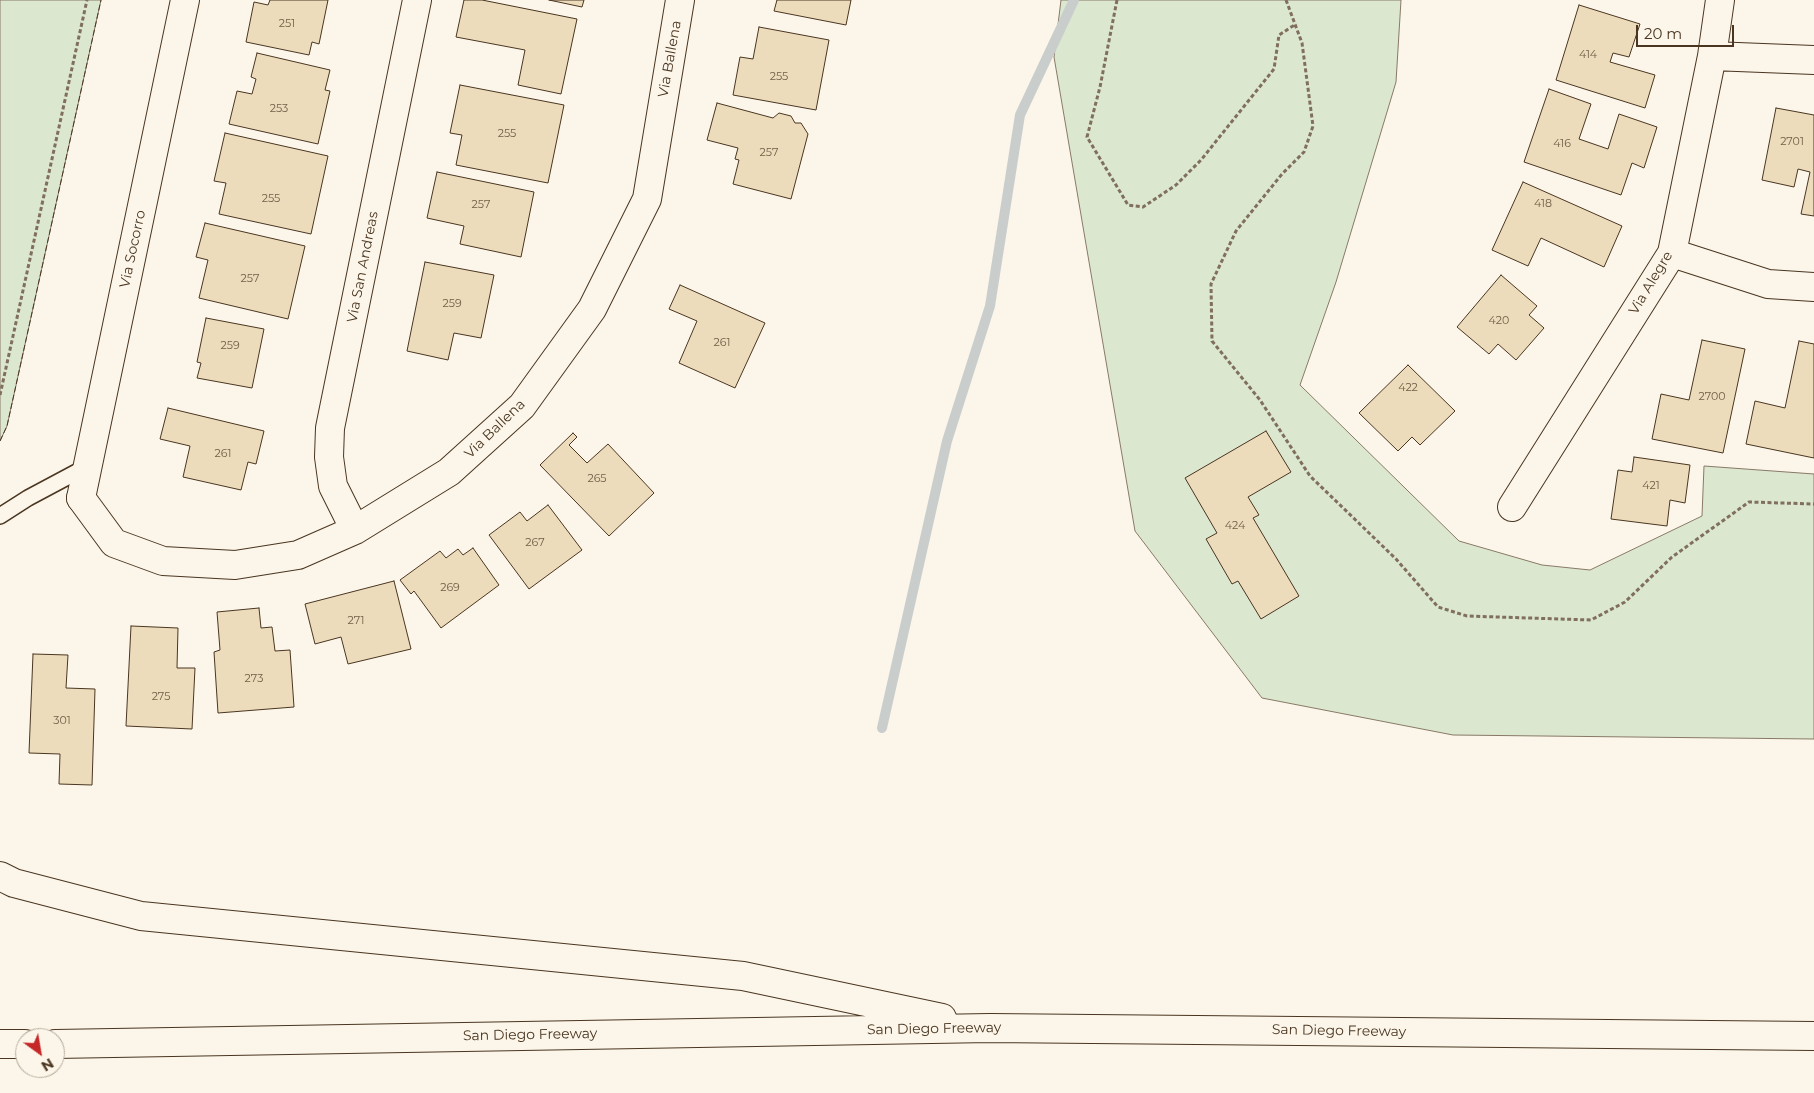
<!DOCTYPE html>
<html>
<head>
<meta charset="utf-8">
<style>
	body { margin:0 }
	#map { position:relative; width:1814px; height:1093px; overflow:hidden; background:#fbf6e9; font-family:Montserrat,sans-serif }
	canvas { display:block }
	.north { position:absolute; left:15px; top:1028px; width:50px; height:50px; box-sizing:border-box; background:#fbf6e9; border:1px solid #b4a999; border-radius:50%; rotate:148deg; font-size:14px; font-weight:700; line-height:20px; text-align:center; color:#4a3520 }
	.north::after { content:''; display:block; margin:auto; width:18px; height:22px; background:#c62828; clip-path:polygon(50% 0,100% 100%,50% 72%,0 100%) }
	.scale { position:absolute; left:1636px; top:25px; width:98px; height:22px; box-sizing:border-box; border:2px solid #4a3520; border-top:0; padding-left:6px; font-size:15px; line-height:18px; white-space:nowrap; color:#4a3520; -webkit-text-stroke:4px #fbf6e9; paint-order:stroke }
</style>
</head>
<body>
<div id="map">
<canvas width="1814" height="1093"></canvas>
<div class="north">N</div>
<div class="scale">20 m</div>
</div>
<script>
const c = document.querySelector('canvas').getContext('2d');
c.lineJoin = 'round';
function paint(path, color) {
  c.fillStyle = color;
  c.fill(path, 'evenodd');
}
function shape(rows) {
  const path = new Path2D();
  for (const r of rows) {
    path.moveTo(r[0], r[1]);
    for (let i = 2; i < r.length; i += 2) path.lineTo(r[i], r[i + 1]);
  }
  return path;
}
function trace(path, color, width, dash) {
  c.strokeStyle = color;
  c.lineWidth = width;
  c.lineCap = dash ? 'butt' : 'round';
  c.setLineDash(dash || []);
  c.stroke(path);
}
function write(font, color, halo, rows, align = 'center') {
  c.font = font + ' Montserrat,sans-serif';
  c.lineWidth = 4;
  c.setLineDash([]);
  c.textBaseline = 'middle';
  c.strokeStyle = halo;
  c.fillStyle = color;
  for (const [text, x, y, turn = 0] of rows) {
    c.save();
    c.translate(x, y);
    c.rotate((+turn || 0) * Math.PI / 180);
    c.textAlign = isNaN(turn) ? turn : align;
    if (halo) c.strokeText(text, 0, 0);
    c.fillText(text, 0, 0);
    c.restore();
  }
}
const green = shape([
	[0,0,101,0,7,426,0,441,0,0],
	[1061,0,1401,0,1396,82,1336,282,1300,385,1459,541,1542,565,1590,570,1702,516,1704,466,1814,474,1814,739,1453,735,1262,698,1135,531,1054,57,1061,0]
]);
paint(green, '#dce7d0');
trace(green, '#887966', 1);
trace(shape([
	[882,728,947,441,990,306,1020,115,1074,0]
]), '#c9cecd', 10);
const building = shape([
	[270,0,328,0,319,44,312,42,309,55,246,42,254,2,268,5,270,0],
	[464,0,482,0,577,19,561,94,518,85,525,50,456,37,464,0],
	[549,0,584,0,582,7,549,0],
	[777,0,851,0,846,25,774,11,777,0],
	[1579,5,1640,24,1629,57,1613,53,1610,62,1655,75,1645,108,1556,80,1579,5],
	[759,27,829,40,816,110,733,95,740,57,753,59,759,27],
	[257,53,330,70,325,90,330,91,318,144,229,124,237,91,252,94,256,79,251,77,257,53],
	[460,85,564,105,548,183,456,165,462,135,450,133,460,85],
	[1549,89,1591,104,1579,139,1608,149,1619,114,1657,127,1644,168,1632,163,1621,195,1524,162,1549,89],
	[717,103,773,118,779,113,791,116,795,123,801,123,808,134,791,199,733,184,739,160,735,159,738,148,707,140,717,103],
	[1776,108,1814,115,1814,216,1801,214,1810,172,1798,169,1794,187,1762,180,1776,108],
	[225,133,328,156,311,234,219,214,226,183,214,181,225,133],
	[437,172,534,192,521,257,460,244,464,226,427,218,437,172],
	[1523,182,1622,226,1604,267,1541,238,1528,266,1492,250,1523,182],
	[205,223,305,246,288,319,199,298,208,260,196,257,205,223],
	[425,262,494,275,481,338,454,333,448,360,407,351,425,262],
	[1501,275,1537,306,1529,315,1544,328,1516,360,1498,344,1489,354,1457,327,1501,275],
	[680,285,765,323,735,388,679,363,697,321,669,309,680,285],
	[206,318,264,329,252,388,197,378,201,363,197,362,206,318],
	[1702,340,1745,349,1723,453,1652,439,1661,394,1689,400,1702,340],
	[1799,341,1814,344,1814,458,1746,444,1755,401,1785,408,1799,341],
	[1408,365,1455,411,1420,445,1412,437,1398,451,1359,413,1408,365],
	[168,408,264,431,256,464,248,462,241,490,183,477,190,446,160,439,168,408],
	[1266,431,1291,472,1248,497,1259,515,1253,518,1299,596,1261,619,1238,581,1232,584,1206,539,1217,533,1185,478,1266,431],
	[573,433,577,437,569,445,587,463,608,444,654,493,609,536,540,465,573,433],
	[1634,457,1690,465,1685,503,1670,500,1667,526,1611,519,1618,470,1632,472,1634,457],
	[548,505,582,550,529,589,489,535,520,512,527,521,548,505],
	[473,548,499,585,441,628,414,591,411,594,400,580,440,551,446,558,458,549,463,555,473,548],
	[394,581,411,649,348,664,341,637,315,644,305,604,394,581],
	[259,608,261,628,272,627,275,651,290,650,294,707,218,713,214,652,220,650,217,612,259,608],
	[131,626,178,628,177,668,195,668,192,729,126,726,131,626],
	[33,654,68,655,66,688,95,689,92,785,59,784,60,754,29,753,33,654]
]);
paint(building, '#ecdcbc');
trace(building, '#4a3520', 1);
const lane = shape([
	[0,516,28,498,88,466]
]);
const street = shape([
	[1712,56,1814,60],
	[1672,253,1768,284,1814,287],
	[81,498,114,543,163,561,235,565,298,555,355,530,449,472,522,406,592,309,647,199,680,0],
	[1512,507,1672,253,1712,56,1720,0],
	[355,530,333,486,329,457,330,428,417,0]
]);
const secondary = shape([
	[81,498,185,0]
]);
const highway = shape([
	[0,876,14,883,141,916,743,976,942,1018],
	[0,1044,25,1044],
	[55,1044,990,1028,1814,1036]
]);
trace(lane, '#4a3520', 18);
trace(street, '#4a3520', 30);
trace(secondary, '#4a3520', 30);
trace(highway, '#4a3520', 30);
trace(shape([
	[1117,0,1100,87,1087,137,1128,205,1143,207,1176,185,1201,160,1274,69,1279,35,1296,24],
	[1286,0,1302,43,1313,126,1304,152,1282,174,1236,231,1211,284,1212,341,1260,400,1310,476,1396,559,1438,607,1467,616,1591,620,1625,602,1672,557,1749,502,1814,504],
	[0,395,87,0]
]), '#7f6f5c', 3, [4, 2.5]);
trace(lane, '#fbf6e9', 15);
trace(street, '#fbf6e9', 28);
trace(secondary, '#fbf6e9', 28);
trace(highway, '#fbf6e9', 28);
trace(shape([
	[0,441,7,426,101,0]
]), '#4a3520', 1, [6, 2.5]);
write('11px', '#725f47', null, [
	["251",287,24],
	["414",1588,55],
	["255",779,77],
	["253",279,109],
	["255",507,134],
	["2701",1792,142],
	["416",1562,144],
	["257",769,153],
	["255",271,199],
	["418",1543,204],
	["257",481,205],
	["257",250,279],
	["259",452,304],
	["420",1499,321],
	["261",722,343],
	["259",230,346],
	["422",1408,388],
	["2700",1712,397],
	["261",223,454],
	["265",597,479],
	["421",1651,486],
	["424",1235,526],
	["267",535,543],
	["269",450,588],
	["271",356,621],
	["273",254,679],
	["275",161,697],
	["301",62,721]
]);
write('14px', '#4a3520', '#fbf6e9', [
	["Via Ballena",670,59,-80],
	["Via Socorro",133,249,-78],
	["Via San Andreas",363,267,-79],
	["Via Alegre",1651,283,-59],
	["Via Ballena",495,429,-44],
	["San Diego Freeway",934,1029,-1],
	["San Diego Freeway",1339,1031,1],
	["San Diego Freeway",530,1035,-1]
]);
</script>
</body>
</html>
